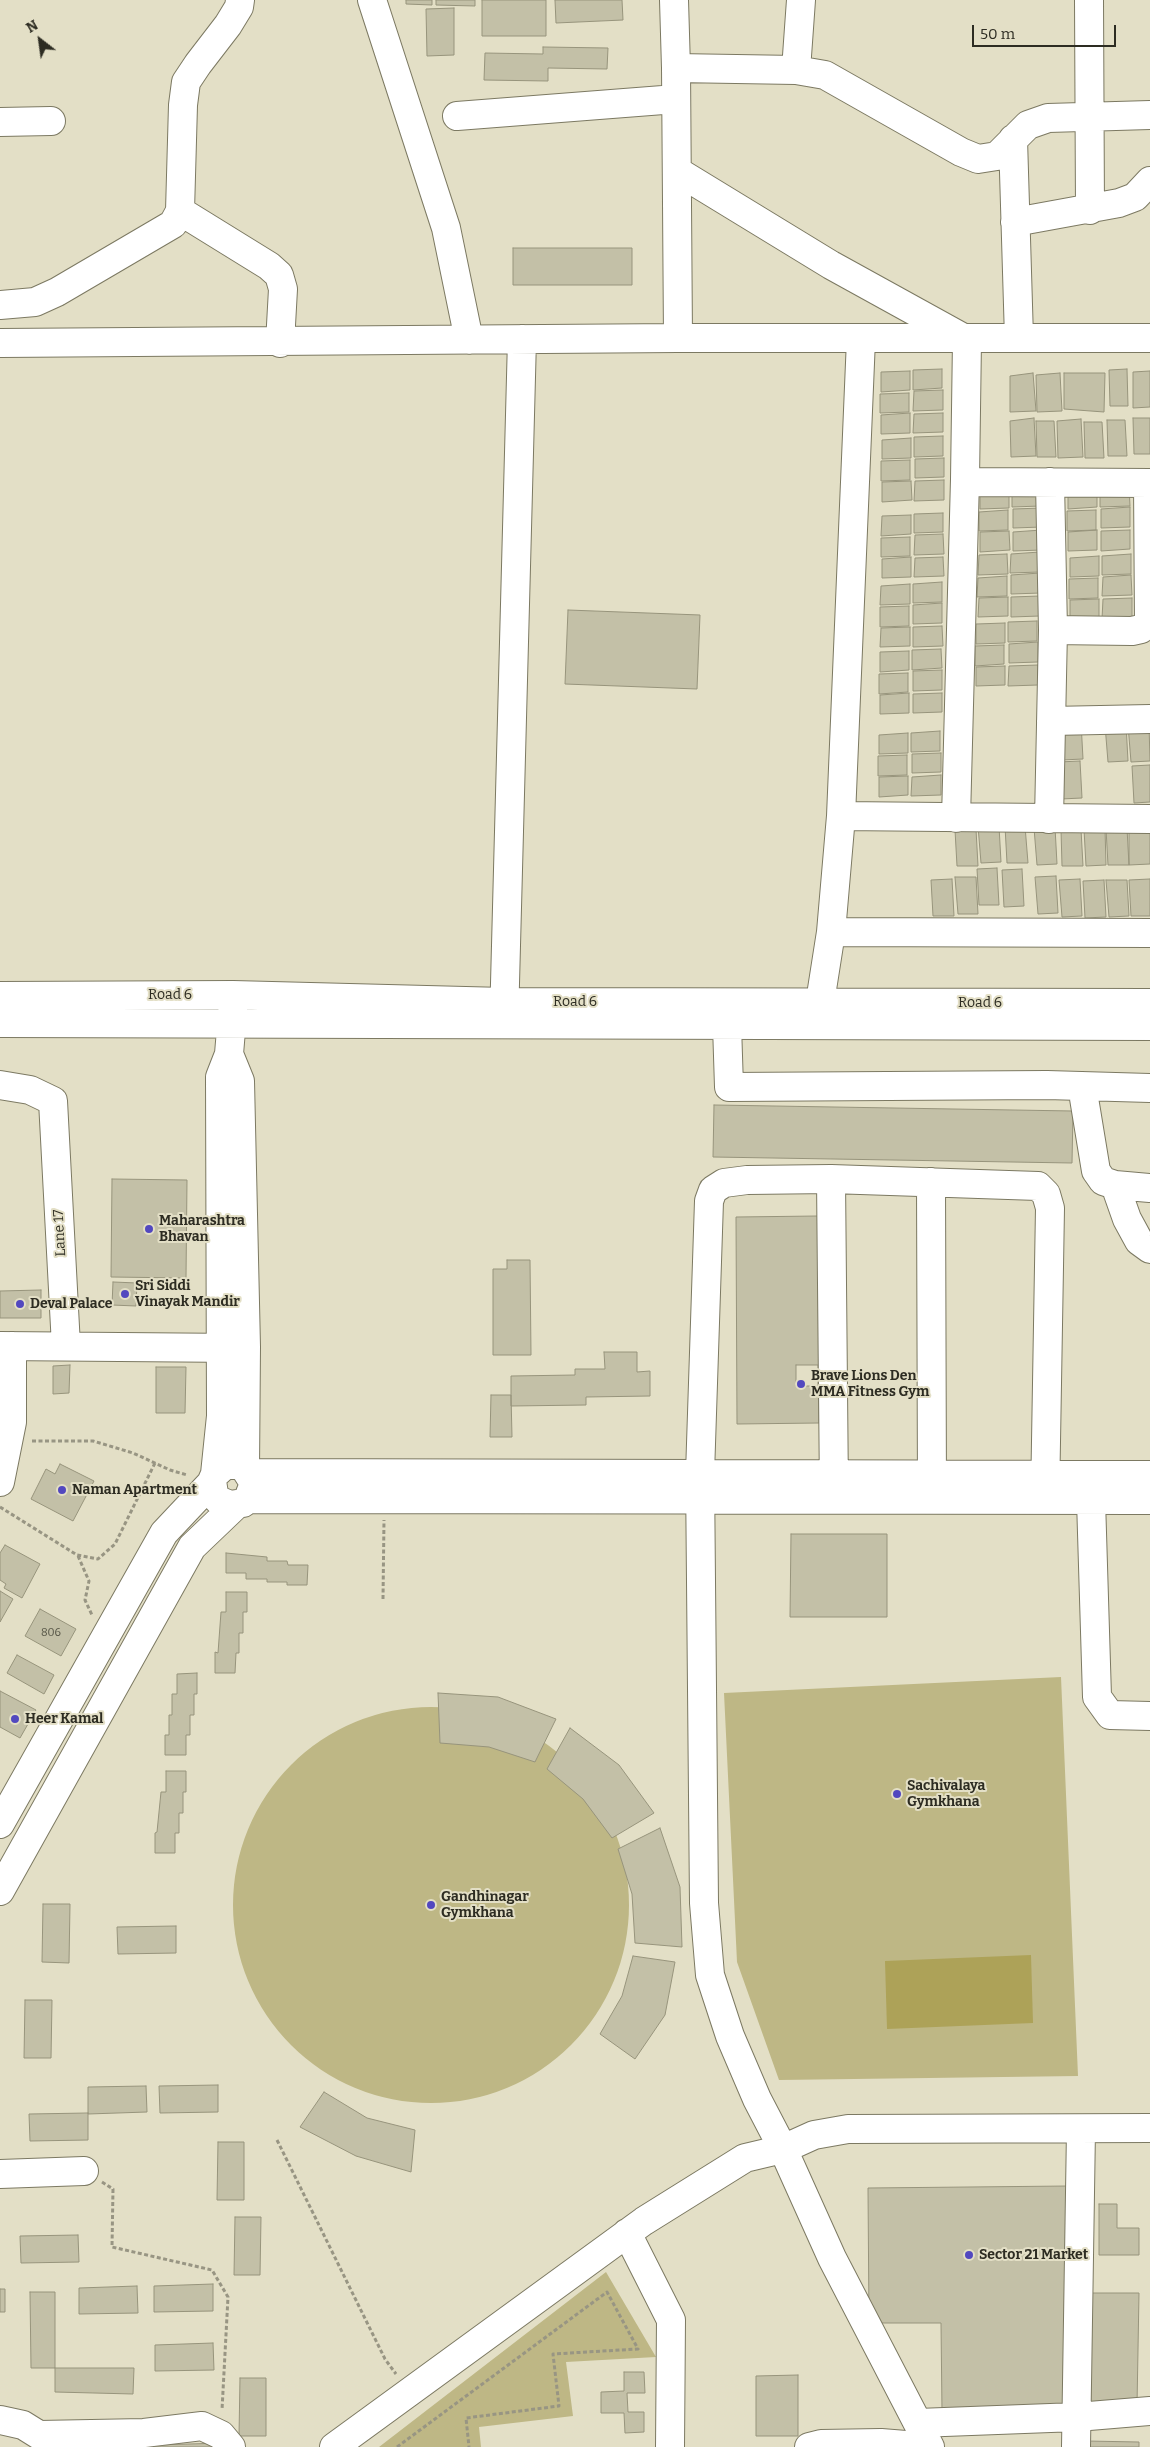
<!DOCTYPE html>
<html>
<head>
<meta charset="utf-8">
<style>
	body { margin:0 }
	#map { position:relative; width:1150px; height:2447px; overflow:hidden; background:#e3dfc6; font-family:Bitter,serif }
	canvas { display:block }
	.north { position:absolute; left:15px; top:15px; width:50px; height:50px; -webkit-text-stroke:4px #e3dfc6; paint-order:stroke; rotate:330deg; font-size:14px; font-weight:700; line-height:20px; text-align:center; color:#2d2c22 }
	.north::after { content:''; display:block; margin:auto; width:18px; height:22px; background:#2d2c22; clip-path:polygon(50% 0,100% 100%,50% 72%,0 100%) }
	.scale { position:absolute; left:972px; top:25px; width:144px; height:22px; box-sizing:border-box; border:2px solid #2d2c22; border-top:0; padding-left:6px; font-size:15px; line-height:18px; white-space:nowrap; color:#2d2c22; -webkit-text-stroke:4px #e3dfc6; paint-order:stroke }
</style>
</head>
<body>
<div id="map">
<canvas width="1150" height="2447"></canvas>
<div class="north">N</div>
<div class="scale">50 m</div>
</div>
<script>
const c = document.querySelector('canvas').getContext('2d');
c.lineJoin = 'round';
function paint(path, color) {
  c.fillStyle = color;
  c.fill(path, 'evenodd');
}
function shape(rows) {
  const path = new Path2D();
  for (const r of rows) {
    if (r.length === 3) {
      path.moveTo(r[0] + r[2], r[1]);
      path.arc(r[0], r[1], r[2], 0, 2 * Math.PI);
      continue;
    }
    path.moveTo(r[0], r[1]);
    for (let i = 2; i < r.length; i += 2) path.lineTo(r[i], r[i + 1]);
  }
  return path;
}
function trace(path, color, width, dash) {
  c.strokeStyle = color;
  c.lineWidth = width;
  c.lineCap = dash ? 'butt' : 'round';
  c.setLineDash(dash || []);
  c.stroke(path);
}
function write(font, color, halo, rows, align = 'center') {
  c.font = font + ' Bitter,serif';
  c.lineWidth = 4;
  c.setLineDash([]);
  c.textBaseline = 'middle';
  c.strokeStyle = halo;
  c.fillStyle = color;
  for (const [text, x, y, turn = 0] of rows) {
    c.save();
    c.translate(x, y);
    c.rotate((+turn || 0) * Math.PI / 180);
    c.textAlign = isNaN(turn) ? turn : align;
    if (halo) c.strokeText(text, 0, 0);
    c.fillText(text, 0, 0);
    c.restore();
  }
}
paint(shape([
	[1061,1677,1078,2076,779,2080,737,1962,724,1693],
	[431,1905,198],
	[606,2272,656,2357,566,2362,573,2416,479,2427,481,2447,379,2447]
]), '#beb785');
paint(shape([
	[1031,1955,1033,2023,887,2029,885,1961]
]), '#ada258');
const building = shape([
	[406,0,432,0,432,5,406,4,406,0],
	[436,0,475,0,475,6,436,5,436,0],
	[482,0,546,0,546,36,482,36,482,0],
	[555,0,622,0,623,20,556,23,555,0],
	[454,8,454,55,427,56,426,9,454,8],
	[543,47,608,48,607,69,548,68,548,81,484,80,485,53,543,54,543,47],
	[513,248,632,248,632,285,513,285,513,248],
	[942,369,942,388,913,390,913,370,942,369],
	[1127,369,1128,406,1110,406,1109,370,1127,369],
	[910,371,910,390,881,392,881,372,910,371],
	[1150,371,1150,407,1133,408,1133,372,1150,371],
	[1033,373,1036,411,1010,412,1010,376,1033,373],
	[1060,373,1062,411,1037,412,1036,375,1060,373],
	[1064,373,1105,373,1104,412,1064,409,1064,373],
	[943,390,943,410,913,411,914,391,943,390],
	[909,393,909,412,880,413,880,394,909,393],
	[910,413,910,433,881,434,881,415,910,413],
	[943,413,943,432,913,433,914,414,943,413],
	[1034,418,1036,456,1011,457,1010,421,1034,418],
	[1133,418,1150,418,1150,454,1134,454,1133,418],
	[1081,419,1083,457,1058,458,1057,421,1081,419],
	[1107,420,1125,420,1127,456,1108,456,1107,420],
	[1036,421,1054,421,1056,457,1037,457,1036,421],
	[1084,422,1102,422,1104,458,1085,458,1084,422],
	[943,436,943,456,914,457,914,437,943,436],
	[911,438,911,458,882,459,882,440,911,438],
	[944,458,944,477,915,478,915,459,944,458],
	[910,460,910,480,881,481,881,461,910,460],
	[944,480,944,500,914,501,915,481,944,480],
	[911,481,912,500,882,502,882,482,911,481],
	[1129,486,1130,506,1100,507,1100,487,1129,486],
	[1041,487,1041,506,1012,507,1012,488,1041,487],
	[1009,488,1009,508,980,509,980,490,1009,488],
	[1097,488,1097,507,1068,509,1068,489,1097,488],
	[1130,507,1130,527,1101,528,1101,509,1130,507],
	[1042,508,1042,527,1013,528,1013,509,1042,508],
	[1008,510,1008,530,979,531,979,512,1008,510],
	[1096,510,1096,530,1067,531,1067,511,1096,510],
	[943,513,943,532,914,533,914,514,943,513],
	[911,515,911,534,881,536,882,516,911,515],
	[1042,530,1042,550,1013,551,1013,532,1042,530],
	[1097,530,1097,550,1068,551,1068,532,1097,530],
	[1130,530,1130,549,1101,551,1101,531,1130,530],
	[1009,531,1010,550,980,552,980,532,1009,531],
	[943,534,944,554,914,555,915,535,943,534],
	[910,537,910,556,881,557,881,538,910,537],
	[1040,552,1040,572,1010,573,1011,554,1040,552],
	[1007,554,1008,574,978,575,979,555,1007,554],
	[1131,554,1131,574,1102,575,1102,556,1131,554],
	[1099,556,1099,576,1070,577,1070,558,1099,556],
	[911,557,911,577,882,578,882,559,911,557],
	[943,557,944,576,914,577,915,558,943,557],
	[1040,573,1041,593,1011,594,1011,575,1040,573],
	[1131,575,1132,595,1102,596,1103,577,1131,575],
	[1007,576,1007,596,977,597,978,578,1007,576],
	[1098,578,1098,598,1069,599,1069,579,1098,578],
	[942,582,942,602,913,603,913,584,942,582],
	[910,584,910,604,880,605,881,586,910,584],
	[1040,596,1040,616,1011,617,1011,597,1040,596],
	[1008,597,1008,616,978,617,979,598,1008,597],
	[1132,598,1132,618,1102,619,1103,599,1132,598],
	[1099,599,1099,618,1070,619,1070,600,1099,599],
	[942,603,942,623,913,624,913,605,942,603],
	[909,606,909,626,880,627,880,607,909,606],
	[568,610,700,615,697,689,565,684,568,610],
	[1037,621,1037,641,1008,642,1008,622,1037,621],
	[1005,623,1005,643,976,644,976,624,1005,623],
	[942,626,943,646,913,647,913,627,942,626],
	[910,627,910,646,880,647,881,628,910,627],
	[1038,642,1038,662,1009,663,1009,644,1038,642],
	[1004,645,1004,664,975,666,975,646,1004,645],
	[941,649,942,668,912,670,912,650,941,649],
	[909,651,909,670,880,672,880,652,909,651],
	[1038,665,1038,685,1008,686,1009,666,1038,665],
	[1005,666,1005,685,976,686,976,667,1005,666],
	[942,670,942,690,913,691,913,671,942,670],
	[908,673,908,692,879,694,879,674,908,673],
	[909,693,909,713,880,714,880,695,909,693],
	[942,693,942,712,913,713,913,694,942,693],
	[1081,722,1083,759,1062,760,1060,723,1081,722],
	[1126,724,1128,761,1108,762,1105,725,1126,724],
	[1149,724,1150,761,1131,762,1128,725,1149,724],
	[940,731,940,751,911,752,911,733,940,731],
	[908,733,908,753,879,754,879,735,908,733],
	[941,753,941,772,912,773,912,754,941,753],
	[907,755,907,775,878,776,878,756,907,755],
	[1080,761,1082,798,1061,799,1059,762,1080,761],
	[1150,765,1150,802,1134,803,1132,766,1150,765],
	[941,775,941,795,911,796,912,777,941,775],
	[908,776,908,795,879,797,879,777,908,776],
	[978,826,999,826,1001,862,981,863,978,826],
	[1005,826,1025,826,1028,863,1007,863,1005,826],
	[1055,827,1057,864,1037,865,1034,828,1055,827],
	[1150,827,1150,864,1129,865,1129,828,1150,827],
	[1105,828,1106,865,1086,866,1084,829,1105,828],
	[1127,828,1129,865,1108,865,1106,829,1127,828],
	[976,829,978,866,957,866,955,830,976,829],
	[1081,829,1083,866,1062,866,1061,830,1081,829],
	[997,868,999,905,979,905,977,869,997,868],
	[1022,869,1024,906,1004,907,1002,870,1022,869],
	[1056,876,1058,913,1038,914,1035,877,1056,876],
	[955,877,976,877,978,914,958,914,955,877],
	[952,879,954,916,933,916,931,880,952,879],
	[1080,879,1082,916,1062,917,1059,880,1080,879],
	[1150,879,1150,916,1131,916,1129,880,1150,879],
	[1104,880,1106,917,1085,918,1083,881,1104,880],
	[1106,880,1127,880,1129,916,1109,917,1106,880],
	[714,1105,1073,1111,1072,1163,713,1157,714,1105],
	[112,1179,187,1180,186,1278,111,1277,112,1179],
	[818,1216,819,1423,737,1424,736,1217,818,1216],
	[507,1260,530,1260,531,1355,493,1355,493,1269,507,1269,507,1260],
	[113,1282,137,1283,136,1306,112,1305,113,1282],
	[41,1290,41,1318,0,1318,0,1291,41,1290],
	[604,1352,637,1352,637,1372,650,1371,650,1396,586,1397,586,1405,511,1406,511,1376,575,1375,575,1369,605,1369,604,1352],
	[70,1365,69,1393,53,1394,53,1366,70,1365],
	[796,1365,818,1365,818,1386,796,1386,796,1365],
	[156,1367,186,1367,185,1413,156,1413,156,1367],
	[491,1395,511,1395,512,1437,490,1437,491,1395],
	[60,1464,94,1481,73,1521,31,1499,46,1469,55,1474,60,1464],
	[791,1534,887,1534,887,1617,790,1617,791,1534],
	[5,1545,40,1564,22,1598,4,1588,6,1584,0,1580,0,1553,5,1545],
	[226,1553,267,1557,267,1561,287,1561,288,1565,308,1565,307,1585,287,1585,287,1582,267,1582,267,1579,246,1579,246,1573,226,1573,226,1553],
	[0,1591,13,1599,0,1622,0,1591],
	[226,1592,247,1592,247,1612,243,1612,243,1633,239,1633,239,1653,236,1653,235,1673,215,1673,215,1652,218,1653,221,1612,226,1612,226,1592],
	[40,1609,76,1629,61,1656,25,1636,40,1609],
	[17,1655,54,1675,44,1694,7,1673,17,1655],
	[197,1673,197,1694,194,1694,194,1715,190,1715,190,1735,186,1735,186,1755,165,1755,165,1735,169,1735,169,1715,172,1715,172,1694,177,1694,177,1674,197,1673],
	[0,1691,36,1710,20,1738,0,1727,0,1691],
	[438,1693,498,1697,556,1719,535,1762,489,1747,440,1743,438,1693],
	[570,1728,619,1765,654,1813,612,1838,583,1799,547,1769,570,1728],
	[166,1771,186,1771,186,1792,183,1792,183,1813,179,1813,179,1833,175,1833,175,1853,155,1853,155,1833,157,1832,161,1792,166,1792,166,1771],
	[660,1828,680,1887,682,1947,635,1943,632,1894,618,1849,660,1828],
	[43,1904,70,1904,69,1963,42,1962,43,1904],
	[176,1926,176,1953,118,1954,117,1927,176,1926],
	[633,1956,675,1962,665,2015,635,2059,600,2034,622,1996,633,1956],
	[25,2000,52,2000,51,2058,24,2058,25,2000],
	[218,2085,218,2112,160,2113,159,2086,218,2085],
	[146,2086,147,2112,88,2114,88,2087,146,2086],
	[324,2092,367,2118,415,2130,411,2172,356,2156,300,2127,324,2092],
	[88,2113,88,2140,30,2141,29,2114,88,2113],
	[218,2142,244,2142,244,2200,217,2200,218,2142],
	[1069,2186,1070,2411,942,2412,941,2323,869,2323,868,2188,1069,2186],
	[1099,2204,1117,2204,1117,2228,1139,2228,1139,2255,1099,2255,1099,2204],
	[235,2217,261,2217,260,2275,234,2275,235,2217],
	[78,2235,79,2262,21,2263,20,2236,78,2235],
	[213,2284,213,2311,154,2312,154,2286,213,2284],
	[137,2286,138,2313,79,2314,79,2288,137,2286],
	[0,2289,5,2289,5,2312,0,2312,0,2289],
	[30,2292,55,2292,55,2368,31,2368,30,2292],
	[1087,2293,1139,2293,1137,2406,1084,2405,1087,2293],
	[213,2343,214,2370,155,2371,155,2345,213,2343],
	[55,2368,134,2368,133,2394,55,2392,55,2368],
	[624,2372,644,2372,645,2393,627,2393,628,2412,644,2412,644,2432,625,2433,624,2413,601,2413,601,2392,624,2391,624,2372],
	[798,2375,798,2436,756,2436,756,2376,798,2375],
	[240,2378,266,2378,266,2436,239,2436,240,2378],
	[1086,2441,1139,2442,1139,2447,1086,2447,1086,2441],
	[223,2443,223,2447,88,2447,223,2443]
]);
paint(building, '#c3c0a7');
trace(building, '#97947c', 1);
const minor = shape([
	[372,0,446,228,469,340],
	[674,0,676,68],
	[1089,0,1090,210],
	[796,70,825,75,961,152,978,159,997,156,1028,125,1048,118,1150,115],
	[457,116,676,99],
	[0,122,51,121],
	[1013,139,1019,338],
	[677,171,831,265,967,340,965,479,975,482,1150,483],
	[180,211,269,266,279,275,283,289,280,343],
	[1015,222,1119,203,1135,197,1150,181],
	[0,305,35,302,57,292,173,224,180,211,183,105,186,82,198,64,228,25,239,7,240,0],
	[678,338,676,68,796,70,801,0],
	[0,343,678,338,1150,338],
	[1053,630,1132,631,1141,629,1149,623,1148,483],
	[1051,721,1150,719],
	[841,816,1150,819],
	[956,818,965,479],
	[1049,819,1053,630,1050,482],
	[831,932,1150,933],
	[0,996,233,995,504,1002,1150,1003],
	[820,1002,831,932,841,816,861,339],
	[504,1021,522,339],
	[0,1023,1150,1026],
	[727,1025,729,1087,1047,1085,1150,1088],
	[229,1054,240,1081,246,1347,245,1469],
	[0,1085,30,1090,53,1101,66,1346],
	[1082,1086,1096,1171,1103,1181,1115,1185,1150,1188],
	[831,1179,834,1493],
	[931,1182,932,1493],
	[1115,1185,1127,1219,1139,1241,1150,1249],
	[0,1346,240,1348],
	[249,1473,1150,1475],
	[215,1474,221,1416,220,1077,229,1054,233,1006],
	[0,1482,12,1422,12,1346],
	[248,1499,253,1486,252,1480,245,1469,239,1465,225,1465,215,1474,212,1481,214,1494,218,1500,230,1505,243,1503,248,1499,1150,1500],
	[1091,1500,1097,1697,1110,1715,1150,1716],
	[0,1824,164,1533,212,1482],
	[0,1891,192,1547,236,1505],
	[0,2174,84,2171],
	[627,2233,671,2320,670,2447],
	[0,2420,23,2425,39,2435,144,2433,202,2426,221,2435,231,2447],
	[918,2423,1077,2417,1150,2411],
	[334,2447,644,2221,745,2158,783,2149,814,2135,848,2129,1150,2128],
	[809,2447,821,2444,881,2443,930,2447],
	[930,2447,832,2258,783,2149,757,2099,730,2036,710,1975,704,1903,700,1474,709,1201,713,1190,724,1183,747,1180,831,1179,1038,1186,1046,1194,1050,1208,1045,1500],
	[1076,2447,1081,2129]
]);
trace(minor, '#7c7962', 30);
trace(shape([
	[32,1441,93,1441,133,1453,170,1470,187,1475],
	[0,1507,77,1555,98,1559,115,1544,155,1463],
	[78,1556,89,1581,85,1600,92,1615],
	[383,1599,384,1520],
	[277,2140,385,2359,396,2374],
	[102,2182,113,2189,112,2247,212,2270,228,2297,222,2410],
	[397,2447,607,2292,638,2349,553,2354,559,2406,466,2418,469,2447]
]), '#989583', 3, [4, 2.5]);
trace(minor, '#fff', 28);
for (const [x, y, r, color] of [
	[149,1229,5,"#5248bf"],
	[125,1294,5,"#5248bf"],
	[20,1304,5,"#5248bf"],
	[801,1384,5,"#5248bf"],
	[62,1490,5,"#5248bf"],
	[15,1719,5,"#5248bf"],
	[897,1794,5,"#5248bf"],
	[431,1905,5,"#5248bf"],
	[969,2255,5,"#5248bf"]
]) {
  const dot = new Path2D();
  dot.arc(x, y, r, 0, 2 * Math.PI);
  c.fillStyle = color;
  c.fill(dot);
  trace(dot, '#e3dfc6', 2);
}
write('11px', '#525143', null, [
	["806",51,1633]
]);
write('14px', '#2d2c22', '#e3dfc6', [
	["Road 6",170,995],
	["Road 6",575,1002],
	["Road 6",980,1003],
	["Lane 17",60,1233,-93]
]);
write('bold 14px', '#2d2c22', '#e3dfc6', [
	["Maharashtra",159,1221],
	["Bhavan",159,1237],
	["Sri Siddi",135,1286],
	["Vinayak Mandir",135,1302],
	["Deval Palace",30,1304],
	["Brave Lions Den",811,1376],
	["MMA Fitness Gym",811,1392],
	["Naman Apartment",72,1490],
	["Heer Kamal",25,1719],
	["Sachivalaya",907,1786],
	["Gymkhana",907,1802],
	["Gandhinagar",441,1897],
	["Gymkhana",441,1913],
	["Sector 21 Market",979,2255]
], 'left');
</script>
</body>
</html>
